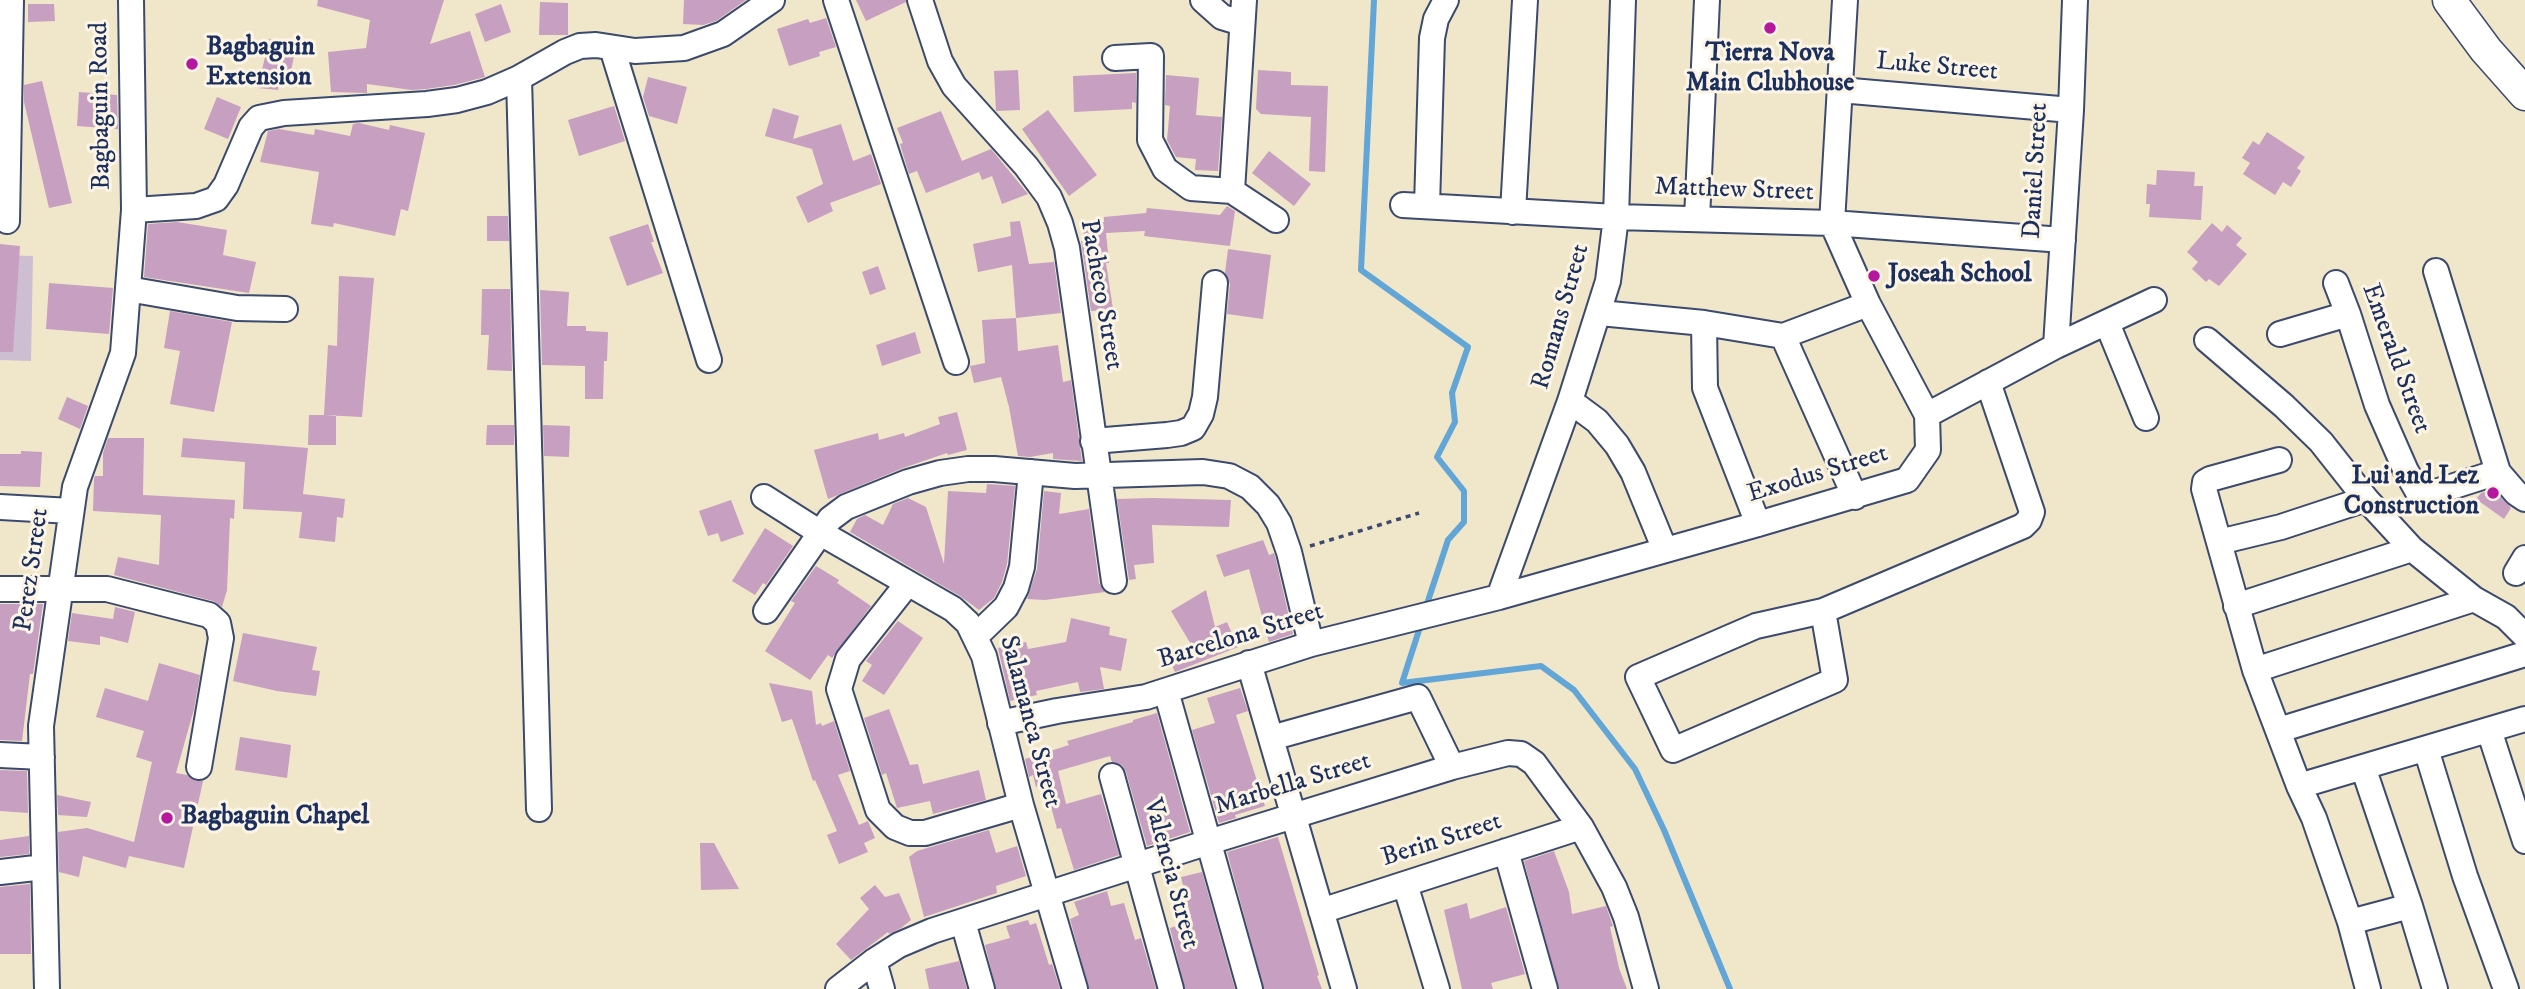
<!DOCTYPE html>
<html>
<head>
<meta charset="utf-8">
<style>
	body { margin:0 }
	canvas { display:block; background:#f0e6c9 }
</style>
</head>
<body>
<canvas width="2525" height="989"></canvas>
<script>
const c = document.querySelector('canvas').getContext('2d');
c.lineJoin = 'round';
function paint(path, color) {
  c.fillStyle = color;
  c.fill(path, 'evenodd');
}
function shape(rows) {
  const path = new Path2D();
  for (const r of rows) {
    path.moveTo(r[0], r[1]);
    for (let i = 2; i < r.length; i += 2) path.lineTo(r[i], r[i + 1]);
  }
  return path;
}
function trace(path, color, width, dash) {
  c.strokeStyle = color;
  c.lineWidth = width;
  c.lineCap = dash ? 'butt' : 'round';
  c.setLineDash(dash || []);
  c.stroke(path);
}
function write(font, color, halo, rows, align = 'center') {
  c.font = font + ' "IM FELL DW Pica",serif';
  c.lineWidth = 6;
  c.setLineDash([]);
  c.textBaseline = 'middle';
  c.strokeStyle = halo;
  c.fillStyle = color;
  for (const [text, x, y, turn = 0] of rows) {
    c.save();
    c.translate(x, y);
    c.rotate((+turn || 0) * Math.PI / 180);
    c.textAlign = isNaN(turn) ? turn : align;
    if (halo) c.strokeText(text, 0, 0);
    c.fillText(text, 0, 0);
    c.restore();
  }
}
paint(shape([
	[0,255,33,256,31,361,0,360]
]), '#cebed1');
trace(shape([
	[1374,0,1361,270,1468,347,1452,393,1455,422,1437,457,1464,491,1464,522,1448,540,1425,610],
	[1421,624,1402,683,1541,666,1574,690,1635,769,1664,830,1730,989]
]), '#62a5d7', 6);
paint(shape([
	[318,0,444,0,430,44,470,31,485,77,454,85,426,89,412,90,367,84,367,93,331,92,328,52,366,48,370,20,317,6],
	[684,0,746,0,716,21,703,25,683,24],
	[856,0,906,0,906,2,866,21],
	[540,2,568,3,568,35,539,35],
	[28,4,54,4,55,21,28,22],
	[501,4,511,32,485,42,475,14],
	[826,18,836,47,819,52,820,56,789,66,777,29,808,19,810,23],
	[269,39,296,46,290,76,282,74,278,90,258,88],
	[1018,70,1020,110,996,111,994,71],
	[1258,70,1291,72,1291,85,1328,86,1325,172,1309,171,1311,117,1261,114,1256,109],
	[1136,73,1136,103,1132,102,1132,109,1074,112,1073,76],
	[1166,75,1199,78,1196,115,1222,117,1218,171,1195,170,1196,159,1176,157,1167,140,1170,106,1165,105],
	[648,77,687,87,677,124,649,116,643,97],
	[42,81,72,203,49,208,24,102,24,85],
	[79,92,117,95,118,129,77,126],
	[217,97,241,107,228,139,204,129],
	[614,106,625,141,579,156,568,120],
	[773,108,799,116,793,139,841,124,853,161,871,154,881,184,830,203,833,211,808,223,796,197,823,184,812,149,765,136],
	[1048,110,1097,175,1069,196,1022,129],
	[941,111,962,161,991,149,1028,194,1002,204,992,176,982,180,979,172,926,193,917,171,909,174,900,144,903,143,897,128],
	[359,123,389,130,390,125,425,133,408,211,401,209,395,236,334,223,333,227,311,224,319,172,260,162,268,131,279,129,314,135,315,129,350,136,353,124],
	[2267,132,2305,157,2297,168,2301,171,2291,187,2283,182,2275,195,2243,174,2250,163,2242,158,2253,141,2259,145],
	[1269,151,1311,184,1294,206,1252,173],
	[2157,170,2195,172,2194,186,2203,186,2201,220,2149,217,2150,204,2146,204,2147,184,2156,185],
	[1227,206,1235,211,1230,246,1144,236,1145,231,1106,233,1109,263,1106,263,1113,309,1091,311,1081,241,1084,241,1083,223,1104,222,1104,217,1146,213,1147,208,1220,215],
	[487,216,508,216,509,241,487,241],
	[1020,221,1029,264,1054,262,1061,313,1016,318,1012,265,978,272,973,244,1011,236,1010,222],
	[177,222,227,230,223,255,256,262,249,293,144,277,148,224],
	[2212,223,2222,232,2227,225,2242,238,2236,245,2247,254,2219,286,2209,279,2206,282,2192,269,2198,262,2187,252],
	[648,224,654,242,651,242,663,273,627,286,609,237],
	[0,244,20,246,13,352,0,352],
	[1228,249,1271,255,1263,319,1227,314,1230,284,1225,273],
	[878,266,886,289,870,295,862,272],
	[339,276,374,278,362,417,324,415,328,345,337,346],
	[49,283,113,288,109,334,46,329],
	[482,289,510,289,512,371,487,370,489,335,481,335],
	[540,290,569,292,567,326,586,326,586,331,608,332,607,361,604,361,603,399,585,399,585,366,542,365],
	[170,311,232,322,214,412,170,404,180,351,164,348],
	[1016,318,1018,351,1058,345,1063,382,1071,380,1082,461,1053,459,1053,453,1030,457,1018,456,1009,407,1001,377,974,383,970,366,985,363,982,320],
	[915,332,921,353,882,366,876,345],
	[67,397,88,406,80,429,58,419],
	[957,412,967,450,948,455,947,453,903,468,828,499,814,450,878,433,879,440,904,433,905,437,940,424,938,417],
	[309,415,336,415,336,445,308,445],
	[487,425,514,425,514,445,486,445],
	[543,425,570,426,569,457,544,456],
	[108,438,144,438,143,495,235,500,234,519,230,518,227,590,222,607,213,601,114,575,118,557,159,565,161,515,93,511,94,479,95,476,103,476,103,453],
	[183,438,308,448,303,494,345,499,343,518,337,517,335,542,299,538,302,512,243,509,245,462,181,457],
	[21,451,42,452,40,487,0,486,0,454,21,454],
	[987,484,1015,486,1007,564,1002,582,994,598,979,610,960,596,850,532,857,519,865,515,883,525,893,504,908,498,926,507,944,564,948,491,986,493],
	[2493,489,2511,508,2504,519,2476,499,2481,493],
	[1044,491,1061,493,1059,514,1089,509,1099,583,1105,592,1045,600,1027,599,1037,569],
	[1153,498,1231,500,1229,527,1152,525,1154,563,1134,565,1136,579,1129,580,1117,499],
	[731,500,744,534,721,542,718,533,708,536,699,511],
	[765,528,793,546,766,585,763,583,755,595,732,581],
	[1263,540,1269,555,1274,553,1275,556,1293,634,1269,642,1249,569,1224,577,1216,555],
	[816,566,839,580,837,583,871,606,832,658,828,655,810,680,765,651,795,603,791,601],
	[1206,590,1215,627,1227,622,1238,647,1175,672,1168,657,1192,646,1171,611],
	[0,604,43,604,33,674,30,674,22,741,0,740],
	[115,607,135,612,128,643,100,636,100,645,68,641,72,613,113,619],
	[1071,618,1110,627,1109,635,1127,639,1121,671,1100,667,1104,689,1080,692,1078,682,1036,691,1037,695,1010,701,998,648,1026,642,1028,649,1066,642],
	[898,621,923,638,884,695,862,681,872,665,866,661],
	[243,633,317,647,312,670,320,671,316,696,277,691,233,681],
	[159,663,200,675,194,709,176,773,187,775,196,781,203,781,184,868,129,856,126,868,83,856,79,877,59,872,58,832,87,828,134,842,152,762,136,757,144,731,96,717,105,688,148,701],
	[769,683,812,691,816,725,821,723,822,726,834,721,850,771,838,775,859,825,868,821,875,838,864,843,868,852,839,864,827,835,837,831,815,780,813,781,792,719,782,722],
	[1240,688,1248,711,1236,715,1265,806,1235,815,1236,818,1219,823,1192,730,1215,723,1207,698],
	[889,709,910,765,918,764,923,784,979,770,986,800,933,814,930,801,897,808,886,773,882,775,864,718],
	[1157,713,1190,832,1147,846,1126,772,1122,765,1112,762,1110,756,1058,771,1066,804,1101,794,1119,855,1074,870,1061,828,1057,829,1045,784,1036,787,1033,775,1029,777,1025,759,1069,745,1067,741,1133,722,1133,720],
	[240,737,291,745,287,778,235,770],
	[0,770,27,771,28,813,0,811],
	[57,795,91,802,87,817,58,815],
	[989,830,996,853,1017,846,1026,876,996,886,997,893,924,917,909,857,917,851],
	[29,836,29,854,0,857,0,840],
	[1278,837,1319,975,1317,976,1322,989,1264,989,1227,852],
	[700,843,714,843,739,889,701,890],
	[1554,851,1569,892,1572,914,1606,906,1613,926,1610,927,1619,968,1627,989,1559,989,1524,861],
	[1202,872,1235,989,1185,989,1170,928,1192,921,1181,877],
	[30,884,31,954,0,954,0,887],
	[875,885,885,897,899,893,911,920,901,928,889,934,888,932,851,960,836,944,869,909,860,898],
	[1107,891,1111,906,1124,903,1135,940,1141,938,1156,989,1089,989,1070,919,1079,915,1074,902],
	[1467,903,1470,919,1506,907,1525,974,1491,983,1493,989,1462,989,1444,910],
	[1028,920,1030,925,1036,923,1049,965,1052,964,1060,989,996,989,985,945,1010,938,1006,926],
	[959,961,967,989,929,989,925,969]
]), '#c79fc0');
const minor = shape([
	[836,0,956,362],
	[920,0,940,61,954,86,1026,166,1049,197,1060,223,1067,248,1114,581],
	[1203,0,1222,17,1242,23],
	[612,48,709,360],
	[1115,58,1151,56,1150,140,1165,169,1191,188,1232,191,1276,220],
	[519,78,539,809],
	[1840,90,2071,110],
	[1232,191,1244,0],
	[1403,205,1616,217,1832,223,2063,240],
	[1427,206,1432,38,1436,19,1446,0],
	[134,210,196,206,216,199,226,185,251,127,259,118,284,113,427,104,457,100,487,92,519,78,565,52,580,46,596,45,635,51,684,48,723,34,772,0],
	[1513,212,1525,0],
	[1697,219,1707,0],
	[7,221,11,0],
	[2436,271,2498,472,2516,493,2525,499],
	[2336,283,2348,314,2377,405,2406,471,2418,492,2426,495,2498,472],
	[128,289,237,308,285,309],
	[1600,313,1704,323,1783,336,1868,304],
	[1704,323,1705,388,1758,524],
	[2107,323,2146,418],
	[2280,334,2348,314],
	[1783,336,1855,497],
	[2207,340,2284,406,2321,442,2366,499,2412,549],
	[2056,346,2071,110,2075,0],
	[1570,401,1597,421,1617,445,1633,472,1665,550],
	[1927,415,2056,346,2154,300],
	[1093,441,1167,435,1181,433,1193,428,1201,414,1205,397,1215,283],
	[2279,460,2210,479,2205,482,2204,489,2255,670,2299,786,2314,818,2350,922,2368,989],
	[764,497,819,532,953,609,968,623,984,656,1021,805,1075,989],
	[0,507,71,511],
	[2219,542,2281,527,2366,499],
	[2516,573,2525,558],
	[908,583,848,659,839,689,878,810,895,827,910,833,925,833,1021,805],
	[0,589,107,589,209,615,218,623,221,638,199,767],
	[1499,597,1570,401,1608,281,1616,217,1623,0],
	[2236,606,2412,549,2474,599,2506,617,2525,636],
	[766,611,830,519,846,507,908,482,940,473,968,469,994,469,1075,476,1203,472,1229,476,1250,487,1268,505,1279,523,1289,552,1311,644],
	[1823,611,1835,680,1673,750,1638,677,1756,626,1823,611,2023,526,2029,520,2032,512,1988,382],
	[976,636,1006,607,1016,588,1022,567,1031,472],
	[1249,663,1344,989],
	[2255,670,2474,599],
	[1166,691,1250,989],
	[1000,723,1057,711,1146,697,1311,644,1499,597,1758,524,1907,480,1928,450,1927,415,1868,304,1832,223,1845,0],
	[2279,730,2525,654],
	[2489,730,2525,841],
	[1271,738,1418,697,1452,767],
	[2426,749,2465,876,2506,989],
	[0,755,42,757],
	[2363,767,2410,906,2435,989],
	[1112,776,1171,989],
	[2299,786,2525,719],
	[1506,851,1545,989],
	[0,872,44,867],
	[1405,884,1437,989],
	[1321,911,1581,827],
	[963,922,982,989],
	[2350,922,2410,906],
	[874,961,882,989],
	[47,989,41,726,75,487,123,353,134,210,131,0],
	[838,989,874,961,899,945,932,931,1209,842,1452,767,1508,753,1521,754,1534,763,1581,827,1614,887,1626,917,1646,989]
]);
const major = shape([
	[2449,0,2486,50,2525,94]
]);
trace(minor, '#3b4a6e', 28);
trace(major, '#3b4a6e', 35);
trace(shape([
	[1310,546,1419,513]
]), '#3b4a6e', 3.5, [5, 5]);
trace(minor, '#fff', 24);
trace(major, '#fff', 32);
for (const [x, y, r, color] of [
	[1770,28,7,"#b5179e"],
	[192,64,7,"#b5179e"],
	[1874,276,7,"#b5179e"],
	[2493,493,7,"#b5179e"],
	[167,818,7,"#b5179e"]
]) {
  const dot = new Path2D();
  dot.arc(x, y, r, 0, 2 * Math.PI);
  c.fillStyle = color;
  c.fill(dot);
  trace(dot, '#fcf5e5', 2.5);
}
write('bold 26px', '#1b2f5e', '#fcf5e5', [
	["Bagbaguin",206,49],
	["Extension",206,79],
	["Tierra Nova",1770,55,"center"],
	["Main Clubhouse",1770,85,"center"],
	["Joseah School",1888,276],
	["Lui and Lez",2479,478,"right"],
	["Construction",2479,508,"right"],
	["Bagbaguin Chapel",181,818]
], 'left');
write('26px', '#1b2f5e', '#fcf5e5', [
	["Luke Street",1937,68,5],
	["Bagbaguin Road",102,106,-91],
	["Daniel Street",2037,171,-87],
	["Matthew Street",1734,191,2],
	["Pacheco Street",1100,295,80],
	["Romans Street",1562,317,-74],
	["Emerald Street",2395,359,70],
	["Exodus Street",1818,475,-17],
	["Perez Street",33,570,-82],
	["Barcelona Street",1241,637,-17],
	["Salamanca Street",1029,722,75],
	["Marbella Street",1293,785,-17],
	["Berin Street",1442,841,-18],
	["Valencia Street",1170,874,75]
]);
</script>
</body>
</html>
